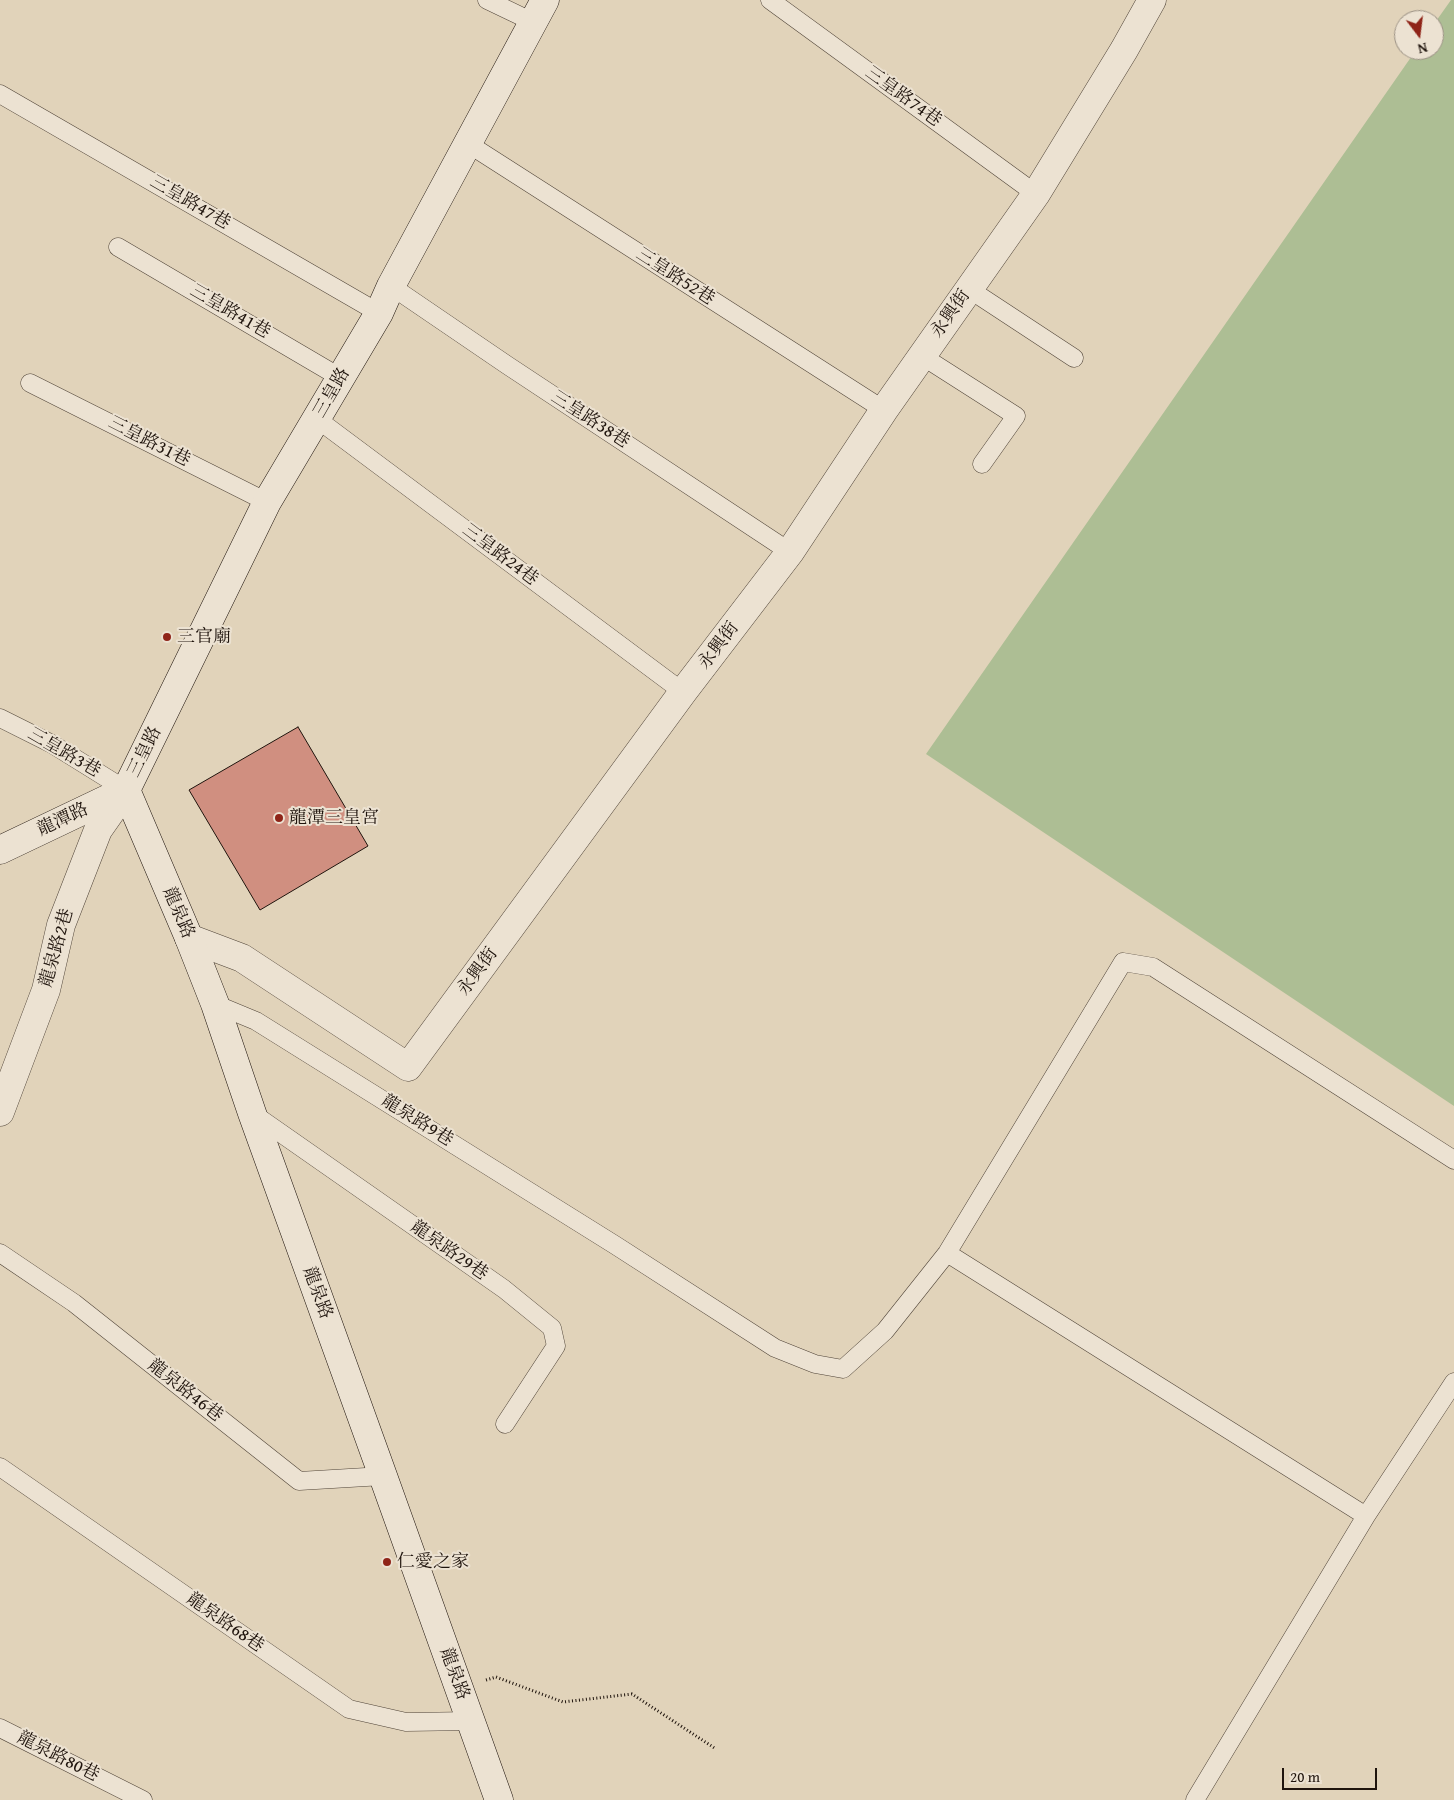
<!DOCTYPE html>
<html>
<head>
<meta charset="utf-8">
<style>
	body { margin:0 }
	#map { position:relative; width:1454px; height:1800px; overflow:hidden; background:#e1d3ba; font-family:"Gentium Book Plus",serif }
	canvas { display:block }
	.north { position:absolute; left:1394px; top:10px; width:50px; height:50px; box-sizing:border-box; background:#ece2d2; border:1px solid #9a9083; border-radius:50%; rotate:165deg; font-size:14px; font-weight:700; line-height:20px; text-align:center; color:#1f140d }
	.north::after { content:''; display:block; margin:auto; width:18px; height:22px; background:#8f2418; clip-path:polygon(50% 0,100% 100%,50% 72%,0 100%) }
	.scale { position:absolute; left:1282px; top:1768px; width:95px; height:22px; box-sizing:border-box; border:2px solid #1f140d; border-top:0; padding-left:6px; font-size:15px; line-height:18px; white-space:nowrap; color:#1f140d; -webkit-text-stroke:4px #ece2d2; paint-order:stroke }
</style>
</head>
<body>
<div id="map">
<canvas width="1454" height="1800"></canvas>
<div class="north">N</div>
<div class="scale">20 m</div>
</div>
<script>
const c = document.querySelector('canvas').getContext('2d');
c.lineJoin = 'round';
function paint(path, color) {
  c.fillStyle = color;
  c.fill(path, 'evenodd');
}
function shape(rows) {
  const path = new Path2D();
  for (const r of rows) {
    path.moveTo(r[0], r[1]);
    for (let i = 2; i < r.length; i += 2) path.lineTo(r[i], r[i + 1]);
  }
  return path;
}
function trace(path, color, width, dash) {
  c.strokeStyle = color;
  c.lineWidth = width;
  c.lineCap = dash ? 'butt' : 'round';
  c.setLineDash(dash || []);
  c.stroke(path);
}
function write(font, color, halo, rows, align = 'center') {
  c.font = font + ' "Gentium Book Plus","Noto Serif TC",serif';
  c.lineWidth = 4;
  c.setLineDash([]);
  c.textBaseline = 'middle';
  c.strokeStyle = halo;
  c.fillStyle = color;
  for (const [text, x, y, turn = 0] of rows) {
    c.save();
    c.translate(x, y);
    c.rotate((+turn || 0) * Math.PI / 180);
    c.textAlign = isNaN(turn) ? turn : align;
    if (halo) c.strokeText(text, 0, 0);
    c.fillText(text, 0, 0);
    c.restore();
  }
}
paint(shape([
	[1451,0,1454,0,1454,1106,926,754,1416,50,1434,50,1434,24]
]), '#adbe94');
const building = shape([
	[298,727,368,846,260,910,189,790,298,727]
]);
paint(building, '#d08f80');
trace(building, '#1f140d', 1);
const lane = shape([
	[487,0,533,22],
	[770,0,1036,194],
	[0,94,379,313],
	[467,143,884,410],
	[118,247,341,378],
	[391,286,507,365,790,552],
	[969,289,1074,358],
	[922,356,1016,416,982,464],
	[30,383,267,502],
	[317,419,683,692],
	[0,718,52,744,126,790],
	[215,1004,256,1021,615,1245,775,1348,815,1364,843,1369,885,1331,947,1253,1123,962,1153,967,1454,1160],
	[252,1113,504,1289,552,1328,556,1346,505,1424],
	[0,1253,74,1303,299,1481,383,1476],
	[947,1253,1366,1516],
	[0,1467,349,1709,406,1722,471,1721],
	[0,1728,143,1800],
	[1195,1800,1366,1516,1454,1382]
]);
const street = shape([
	[189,938,242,958,408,1067,683,692,790,552,884,410,1036,194,1124,50,1152,0],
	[0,1112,46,990,61,925,98,830,126,790]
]);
const secondary = shape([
	[126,790,189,938,215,1004,252,1113,383,1476,499,1800],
	[126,790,267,502,379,313,391,286,545,0],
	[0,850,126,790]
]);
trace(lane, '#504438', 19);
trace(street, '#504438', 29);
trace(secondary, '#1f140d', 29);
trace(shape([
	[486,1680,496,1677,563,1702,632,1694,716,1749]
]), '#1f140d', 3, [1, 2.5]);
trace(lane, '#ece2d2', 18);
trace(street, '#ece2d2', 28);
trace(secondary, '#ece2d2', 28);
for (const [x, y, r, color] of [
	[167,637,5,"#8f2418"],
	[279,818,5,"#8f2418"],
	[387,1562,5,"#8f2418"]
]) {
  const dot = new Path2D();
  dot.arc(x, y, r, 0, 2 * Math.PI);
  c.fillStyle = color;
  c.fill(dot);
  trace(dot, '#ece2d2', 2);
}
write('18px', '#1f140d', '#ece2d2', [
	["三皇路74巷",903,97,36],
	["三皇路47巷",190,203,30],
	["三皇路52巷",675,277,33],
	["三皇路41巷",230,312,30],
	["永興街",951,314,-55],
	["三皇路",332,393,-60],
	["三皇路38巷",590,420,33],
	["三皇路31巷",149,442,27],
	["三皇路24巷",500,555,37],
	["永興街",719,646,-53],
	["三皇路",145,752,-64],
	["三皇路3巷",64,753,30],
	["龍潭路",63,820,-25],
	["龍泉路",178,913,67],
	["龍泉路2巷",57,948,-74],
	["永興街",478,972,-54],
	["龍泉路9巷",417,1121,32],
	["龍泉路29巷",449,1251,35],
	["龍泉路",317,1293,70],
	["龍泉路46巷",185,1391,38],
	["龍泉路68巷",225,1623,35],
	["龍泉路",454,1674,70],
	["龍泉路80巷",58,1757,27]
]);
write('18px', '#1f140d', '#ece2d2', [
	["三官廟",177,637],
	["龍潭三皇宮",289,818],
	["仁愛之家",397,1562]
], 'left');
</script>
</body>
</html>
